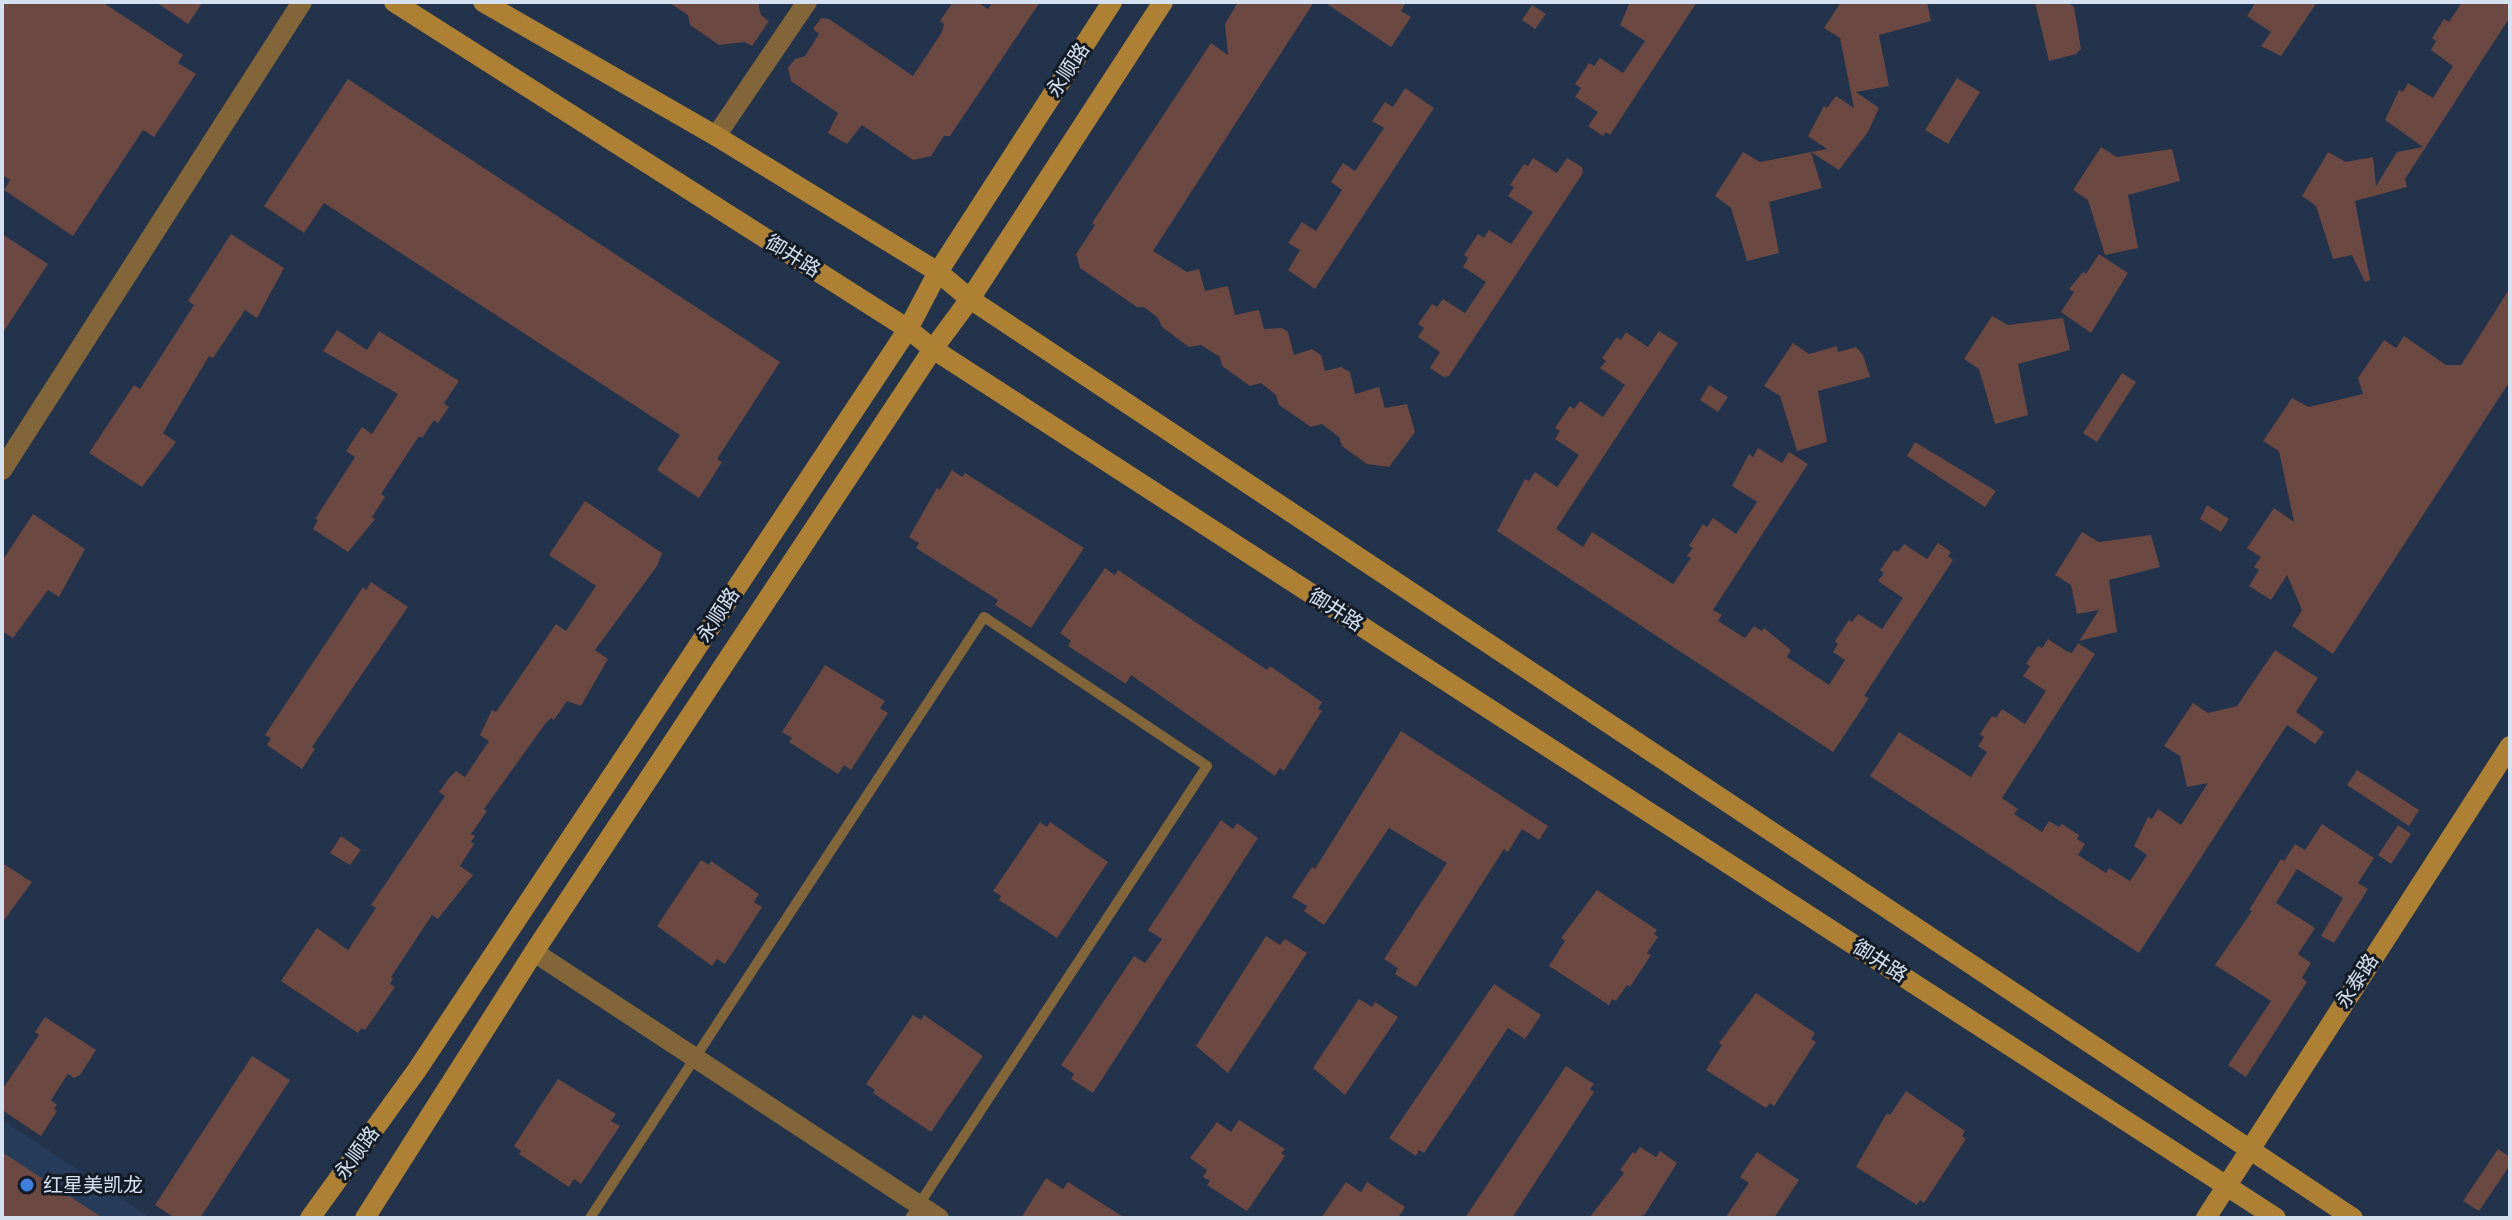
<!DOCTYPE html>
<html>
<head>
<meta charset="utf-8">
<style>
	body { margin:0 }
	#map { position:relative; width:2512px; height:1220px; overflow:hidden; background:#22334b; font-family:Commissioner,sans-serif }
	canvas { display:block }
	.frame { position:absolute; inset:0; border:4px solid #d5e0f0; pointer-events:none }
</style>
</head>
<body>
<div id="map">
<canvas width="2512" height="1220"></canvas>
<div class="frame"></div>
</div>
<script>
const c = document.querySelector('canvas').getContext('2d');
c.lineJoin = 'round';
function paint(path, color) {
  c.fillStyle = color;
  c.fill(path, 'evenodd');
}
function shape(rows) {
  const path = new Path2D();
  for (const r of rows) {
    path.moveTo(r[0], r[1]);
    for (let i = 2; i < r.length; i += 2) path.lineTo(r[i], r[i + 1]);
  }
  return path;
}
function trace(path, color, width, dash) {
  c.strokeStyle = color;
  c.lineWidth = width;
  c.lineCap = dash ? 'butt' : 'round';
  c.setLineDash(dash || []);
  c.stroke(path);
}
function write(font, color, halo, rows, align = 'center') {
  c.font = font + ' Commissioner,"Noto Sans SC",sans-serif';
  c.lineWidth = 6;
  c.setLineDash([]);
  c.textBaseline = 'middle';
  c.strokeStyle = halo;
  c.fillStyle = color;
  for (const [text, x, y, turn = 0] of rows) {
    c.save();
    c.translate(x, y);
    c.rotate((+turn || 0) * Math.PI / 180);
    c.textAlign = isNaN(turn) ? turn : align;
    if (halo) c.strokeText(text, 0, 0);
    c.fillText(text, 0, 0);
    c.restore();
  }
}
paint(shape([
	[2,1120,151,1218,2,1218]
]), '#273c5a');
paint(shape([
	[2,2,102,2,183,55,178,63,196,74,154,137,143,130,73,236,4,190,10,180,2,175],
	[156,2,203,2,188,24],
	[668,2,758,2,761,15,769,21,752,46,745,42,719,45,690,25,688,15],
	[953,2,977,2,988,9,993,2,1040,2,950,136,944,136,931,156,913,160,862,125,847,144,828,133,838,113,791,81,788,68,795,59,805,56,819,34,813,29,821,18,829,19,913,76,942,32,944,24,940,21],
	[1238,2,1314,2,1153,251,1187,272,1199,269,1205,291,1228,286,1235,315,1259,310,1264,329,1282,328,1288,332,1294,355,1312,349,1321,355,1325,371,1341,367,1350,372,1355,394,1379,387,1385,408,1407,404,1415,432,1389,467,1367,464,1342,446,1339,437,1322,424,1311,427,1279,405,1276,395,1261,383,1250,386,1222,366,1220,357,1201,345,1189,347,1162,327,1158,318,1144,307,1137,307,1080,268,1076,254,1095,225,1092,223,1211,43,1228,55,1225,24],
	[1324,2,1406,2,1401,11,1411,17,1391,47],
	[1630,2,1697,2,1610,135,1606,132,1603,136,1588,126,1598,112,1575,97,1581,88,1575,84,1589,63,1594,66,1600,58,1623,73,1645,41,1620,25],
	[1841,2,1927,2,1931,21,1879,35,1889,86,1856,92,1879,108,1868,132,1839,170,1811,152,1827,149,1808,136,1824,106,1827,108,1836,96,1854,108,1840,38,1824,28],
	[2035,2,2066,2,2074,7,2081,49,2076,54,2049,61],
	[2256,2,2317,2,2281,56,2261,46,2271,32,2247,16],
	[2462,2,2510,2,2510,17,2405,179,2407,187,2355,201,2370,280,2365,282,2352,255,2333,259,2316,206,2302,196,2328,152,2346,162,2373,157,2376,186,2397,152,2423,147,2385,120,2399,90,2403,92,2408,83,2433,98,2453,66,2431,50,2436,41,2432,38,2444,19,2449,22],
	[1532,5,1546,14,1535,29,1522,20],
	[1957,78,1980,92,1948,144,1925,130],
	[348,79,780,362,717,459,722,462,699,498,657,470,680,435,324,203,304,233,264,206],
	[1405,88,1434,108,1315,289,1288,270,1300,250,1288,243,1302,222,1316,231,1342,190,1331,182,1343,163,1355,171,1384,128,1372,121,1385,102,1393,107],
	[2101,147,2117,157,2172,149,2180,181,2128,195,2138,248,2105,255,2088,200,2073,190],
	[1743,152,1760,162,1811,152,1822,188,1769,202,1779,253,1747,261,1731,208,1715,196],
	[1533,158,1557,173,1567,158,1582,167,1583,173,1449,376,1444,377,1430,368,1440,352,1418,337,1424,328,1418,324,1432,304,1437,307,1443,299,1465,313,1486,282,1463,267,1468,258,1464,255,1478,234,1484,238,1489,230,1511,244,1533,212,1508,196,1514,187,1510,185,1524,164,1528,166],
	[2,234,48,264,2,334],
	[231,234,284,268,257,318,245,310,213,358,209,356,163,433,176,442,142,487,89,453,134,385,140,389,194,305,188,301],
	[2099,254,2128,273,2091,333,2061,312,2074,292,2069,289,2083,272,2086,274],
	[2510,288,2510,381,2333,654,2292,626,2302,610,2287,575,2271,600,2249,586,2259,570,2254,567,2261,557,2247,548,2274,508,2294,522,2279,451,2263,441,2292,398,2309,407,2363,394,2358,378,2384,340,2396,348,2404,336,2446,365,2461,365],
	[1992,316,2008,325,2063,318,2070,350,2018,364,2028,415,1995,424,1979,369,1964,359],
	[337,330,367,350,379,331,459,381,444,403,449,407,438,423,434,420,422,438,419,436,381,494,385,497,372,517,375,519,348,552,313,529,318,520,315,519,355,457,346,451,362,427,372,434,398,394,323,351],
	[1659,331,1678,343,1556,529,1583,547,1592,532,1673,584,1691,558,1687,556,1693,548,1689,546,1703,524,1707,527,1713,518,1736,534,1757,502,1732,486,1749,454,1753,457,1758,448,1782,463,1789,452,1808,464,1713,610,1722,615,1718,621,1745,638,1754,626,1762,631,1764,628,1791,650,1787,657,1829,685,1845,660,1833,652,1838,644,1835,641,1849,620,1852,622,1858,614,1882,629,1903,598,1878,581,1884,573,1880,570,1894,550,1898,552,1904,544,1927,559,1938,543,1951,552,1948,556,1953,560,1864,696,1869,698,1833,752,1497,531,1525,479,1529,481,1535,472,1557,487,1579,455,1555,439,1560,431,1555,428,1570,406,1574,409,1580,401,1603,417,1625,385,1600,368,1606,361,1602,358,1617,337,1621,340,1626,332,1648,347],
	[1793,343,1809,354,1837,346,1838,352,1856,347,1863,355,1870,377,1818,391,1827,442,1797,451,1780,396,1764,386],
	[2122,373,2136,382,2097,442,2083,433],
	[1709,385,1728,397,1718,412,1700,400],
	[1915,442,1996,491,1985,507,1907,456],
	[952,470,962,477,965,473,1084,548,1031,628,995,605,998,600,916,548,919,543,909,537,937,488,940,490],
	[585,501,662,553,657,566,595,650,608,659,581,706,567,701,554,720,551,718,545,724,484,809,487,811,471,834,475,836,471,842,474,844,460,866,473,875,438,919,432,915,391,977,393,978,390,984,395,987,365,1030,362,1028,358,1033,281,981,317,928,348,950,376,908,371,905,445,796,439,792,449,778,456,771,465,777,489,741,480,735,492,710,496,712,556,624,566,631,596,586,549,555],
	[2207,505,2229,519,2221,532,2200,519],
	[33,514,85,549,59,597,48,590,13,638,2,631,2,561],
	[2082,532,2099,542,2151,535,2160,567,2109,580,2117,632,2079,641,2099,610,2077,614,2071,585,2055,575],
	[1105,568,1115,575,1118,570,1267,670,1270,666,1322,702,1318,709,1322,711,1284,771,1280,768,1275,776,1131,675,1126,684,1068,646,1071,641,1060,633],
	[371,582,408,607,312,747,315,749,302,769,267,745,271,738,265,735,363,587,366,590],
	[2048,639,2066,651,2072,653,2078,643,2095,654,2002,798,2018,809,2014,814,2042,832,2049,821,2059,827,2062,824,2079,835,2077,839,2085,844,2078,855,2106,873,2109,868,2130,881,2147,855,2134,846,2148,817,2152,819,2158,809,2181,825,2208,783,2187,787,2180,756,2164,746,2193,703,2208,713,2237,706,2275,650,2318,678,2296,712,2324,732,2315,744,2287,725,2139,953,1870,776,1899,732,1971,777,1987,752,1978,746,1984,737,1980,734,1992,716,1996,718,2002,709,2025,724,2046,691,2023,676,2030,666,2026,664,2038,646,2042,648],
	[825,665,885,701,880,708,888,713,851,770,844,765,838,774,789,742,792,738,782,732],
	[1401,731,1548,826,1539,840,1522,829,1508,852,1504,849,1416,987,1395,974,1398,968,1384,959,1447,863,1389,828,1324,925,1304,911,1307,906,1292,897,1312,867,1315,869],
	[2357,770,2419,810,2409,826,2347,785],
	[1221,820,1233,829,1237,823,1258,838,1093,1093,1071,1079,1074,1074,1061,1065,1134,956,1145,963,1162,939,1148,930],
	[1040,822,1047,827,1050,822,1108,862,1057,938,999,900,1001,896,993,891],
	[2322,824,2374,858,2358,883,2368,889,2334,943,2321,936,2343,898,2297,869,2276,903,2315,928,2298,954,2311,963,2302,978,2307,982,2246,1077,2228,1065,2271,1001,2215,965,2252,911,2249,910,2281,859,2284,861,2295,844,2305,850],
	[2398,825,2411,834,2391,864,2378,855],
	[341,836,361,850,350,865,330,853],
	[701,860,709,865,711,861,759,894,754,902,762,907,725,964,717,959,712,966,657,926],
	[2,863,32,882,2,923],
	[1597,890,1657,930,1654,934,1658,937,1647,953,1651,955,1630,987,1627,985,1616,1001,1612,999,1609,1005,1549,966,1565,941,1561,938],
	[1266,936,1280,945,1285,939,1307,953,1228,1073,1196,1046],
	[1494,984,1541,1015,1525,1039,1508,1028,1424,1153,1419,1150,1416,1156,1389,1138],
	[1756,993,1815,1033,1811,1039,1816,1042,1774,1106,1770,1103,1766,1108,1706,1070,1722,1045,1719,1043],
	[1359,999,1372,1007,1375,1002,1398,1017,1345,1095,1313,1068],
	[913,1015,921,1020,924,1015,983,1056,931,1132,873,1093,875,1090,866,1084],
	[45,1017,96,1050,80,1075,74,1078,68,1074,51,1100,57,1105,54,1109,57,1111,41,1136,2,1110,2,1090,39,1035,35,1032],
	[252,1056,290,1080,200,1218,175,1218,155,1205],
	[1566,1066,1594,1084,1590,1089,1594,1092,1512,1218,1465,1218],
	[558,1079,616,1114,611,1121,620,1126,581,1184,574,1179,569,1187,519,1154,521,1151,514,1146],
	[1906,1091,1965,1131,1962,1136,1966,1139,1924,1203,1920,1200,1917,1205,1856,1167,1887,1113,1890,1115],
	[1239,1120,1285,1149,1281,1153,1285,1156,1247,1211,1207,1185,1210,1181,1203,1177,1207,1170,1190,1158,1217,1122,1231,1132],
	[1640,1147,1656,1157,1660,1151,1677,1163,1645,1214,1639,1218,1589,1218,1624,1173,1620,1170,1633,1152,1635,1154],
	[2498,1149,2510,1157,2510,1165,2479,1211,2463,1201],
	[2,1152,103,1218,2,1218],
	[1757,1152,1799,1180,1774,1218,1725,1218,1749,1183,1740,1177],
	[1046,1178,1063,1189,1068,1182,1125,1218,1021,1218],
	[1346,1182,1361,1192,1367,1182,1405,1207,1398,1218,1321,1218]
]), '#6b4841');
trace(shape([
	[590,1218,984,617,1207,766,910,1218]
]), '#826539', 10);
trace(shape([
	[716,136,807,2],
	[2,470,302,2],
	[534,952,939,1218]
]), '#826539', 20);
trace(shape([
	[394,2,908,329,933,349,2276,1218],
	[483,2,716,136,938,272,970,299,2353,1218],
	[310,1218,417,1070,908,329,938,272,1112,2],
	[365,1218,534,952,933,349,970,299,1163,2],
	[2206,1218,2510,746]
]), '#ae8034', 20);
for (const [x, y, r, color] of [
	[27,1185,8,"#3f7fe0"]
]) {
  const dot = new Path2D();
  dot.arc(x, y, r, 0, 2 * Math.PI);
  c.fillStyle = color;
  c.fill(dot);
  trace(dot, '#131b26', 3);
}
write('20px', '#d5e0f0', '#131b26', [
	["永顺路",1068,70,-57],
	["御井路",793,256,32],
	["御井路",1336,610,33],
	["永顺路",718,615,-57],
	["御井路",1880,961,33],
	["永泰路",2357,981,-57],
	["永顺路",357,1153,-54]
]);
write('20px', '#d5e0f0', '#131b26', [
	["红星美凯龙",43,1185]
], 'left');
</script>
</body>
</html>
